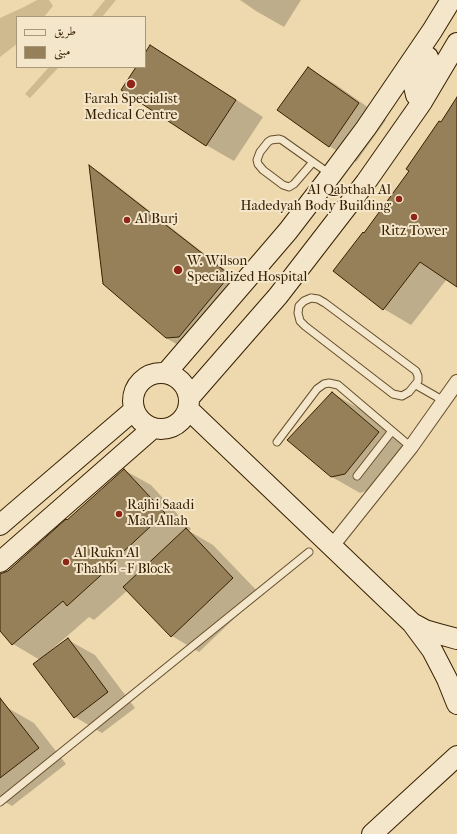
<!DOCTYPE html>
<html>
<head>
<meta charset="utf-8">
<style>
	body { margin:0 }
	#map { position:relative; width:457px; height:834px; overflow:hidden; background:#eed9ae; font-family:"IM FELL French Canon",Amiri,serif }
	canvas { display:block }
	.legend { position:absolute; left:16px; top:16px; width:130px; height:52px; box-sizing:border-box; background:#f4e6ca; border:1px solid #a89779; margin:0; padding:5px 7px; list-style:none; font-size:12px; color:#372000 }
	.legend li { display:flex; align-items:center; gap:8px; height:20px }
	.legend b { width:20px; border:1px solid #a89779 }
</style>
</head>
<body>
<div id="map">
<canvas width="457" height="834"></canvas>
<ul class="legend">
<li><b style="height:5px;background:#f4e6ca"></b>طريق</li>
<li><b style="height:11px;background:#96805a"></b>مبنى</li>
</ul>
</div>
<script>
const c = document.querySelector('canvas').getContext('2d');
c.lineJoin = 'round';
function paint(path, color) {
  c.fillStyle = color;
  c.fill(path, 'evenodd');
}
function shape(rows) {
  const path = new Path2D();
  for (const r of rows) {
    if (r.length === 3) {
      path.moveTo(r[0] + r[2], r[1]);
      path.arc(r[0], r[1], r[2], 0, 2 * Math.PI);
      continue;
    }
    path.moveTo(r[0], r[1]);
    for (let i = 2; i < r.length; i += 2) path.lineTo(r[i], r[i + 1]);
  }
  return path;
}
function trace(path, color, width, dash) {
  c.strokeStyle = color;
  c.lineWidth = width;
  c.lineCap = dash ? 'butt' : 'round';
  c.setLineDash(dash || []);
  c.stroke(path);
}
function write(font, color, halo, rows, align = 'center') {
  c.font = font + ' "IM FELL French Canon",serif';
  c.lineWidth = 4;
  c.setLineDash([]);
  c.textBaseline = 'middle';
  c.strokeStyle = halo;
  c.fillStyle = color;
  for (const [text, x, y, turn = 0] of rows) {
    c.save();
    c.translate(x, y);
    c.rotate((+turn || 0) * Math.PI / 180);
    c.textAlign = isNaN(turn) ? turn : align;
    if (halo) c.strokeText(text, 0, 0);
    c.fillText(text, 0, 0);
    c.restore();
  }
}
paint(shape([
	[37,0,49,0,53,6,44,17,17,17,17,44,0,57,0,18,24,7],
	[105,0,116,0,102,17,91,17],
	[49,67,59,67,30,98,25,94]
]), '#cfba90');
paint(shape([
	[240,0,301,0,284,27,256,11],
	[151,46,178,62,263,117,234,161,206,145,137,67,145,67,145,55],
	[308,68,335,84,386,120,356,162,329,146],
	[457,99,457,286,447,279,411,325,384,309,334,271,364,234,411,171],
	[90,167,101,173,242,283,178,345,166,338],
	[332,393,360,409,406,448,372,489,360,493,332,477],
	[124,470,151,485,191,529,189,531,213,545,260,594,199,652,172,636,128,590,94,620,89,617,50,651,51,652,68,640,95,655,135,708,102,733,75,717,40,660,13,644,0,630,0,575,8,572,68,521],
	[6,707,34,723,66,764,12,806,0,799,0,712]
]), '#0003');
const building = shape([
	[150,45,236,100,206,146,121,90,136,67,145,67,145,53,150,45],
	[308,67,359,103,329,147,277,110,308,67],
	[457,97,457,287,420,262,383,310,333,271,363,232,364,233,409,171,406,169,439,121,441,122,457,97],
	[89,165,230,275,179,337,166,338,103,284,89,165],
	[332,392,379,432,345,474,331,477,287,440,332,392],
	[124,469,165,513,108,566,110,567,67,606,63,601,12,645,0,631,0,574,8,571,66,519,67,520,124,469],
	[186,528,233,578,171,637,123,587,186,528],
	[68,638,108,692,74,718,33,664,68,638],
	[0,698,39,748,0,778,0,698]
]);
paint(building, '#96805a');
trace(building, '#372000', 1);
const lane = shape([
	[313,162,294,184,289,187,283,185,263,170,258,164,257,160,260,152,268,142,271,140,279,139,282,140,330,174],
	[311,298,318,299,325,303,416,371,418,376,418,381,409,392,402,396,393,394,305,326,300,321,298,313,299,306,304,301,311,298],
	[416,385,444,401],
	[277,442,317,389,324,384,329,383,338,385,411,447],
	[357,476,392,431],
	[0,802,309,552]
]);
const street = shape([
	[332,546,411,447,457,382]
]);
const secondary = shape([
	[422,102,416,95,414,86,416,77,428,57],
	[166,373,246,280,288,231,331,175,366,128,432,31,451,0],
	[161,401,28],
	[189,398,278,296,366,182,422,102,457,43],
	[188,409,412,623,432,650,447,679,457,704],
	[0,525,134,410],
	[0,562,153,428],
	[412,623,425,630,439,634,457,639],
	[372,834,457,756]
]);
trace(lane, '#654e2c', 9);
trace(street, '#654e2c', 16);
trace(secondary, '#372000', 22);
trace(lane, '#f4e6ca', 7);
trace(street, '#f4e6ca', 14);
trace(secondary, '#f4e6ca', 20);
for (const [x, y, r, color] of [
	[131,84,5,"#8f2418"],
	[399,199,4,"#8f2418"],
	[414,217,4,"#8f2418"],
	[127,220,4,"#8f2418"],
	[178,270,5,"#8f2418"],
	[119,514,4,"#8f2418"],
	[66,562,4,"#8f2418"]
]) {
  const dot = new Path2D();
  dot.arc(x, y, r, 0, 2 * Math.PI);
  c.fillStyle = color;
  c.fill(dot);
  trace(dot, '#f4e6ca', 1.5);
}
write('14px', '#372000', '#f4e6ca', [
	["Farah Specialist",131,100,"center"],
	["Medical Centre",131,116,"center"],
	["Al Qabthah Al",391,191,"right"],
	["Hadedyah Body Building",391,207,"right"],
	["Al Burj",135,220],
	["Ritz Tower",414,232,"center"],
	["W. Wilson",187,262],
	["Specialized Hospital",187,278],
	["Rajhi Saadi",127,506],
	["Mad Allah",127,522],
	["Al Rukn Al",74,554],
	["Thahbi - F Block",74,570]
], 'left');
</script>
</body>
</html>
